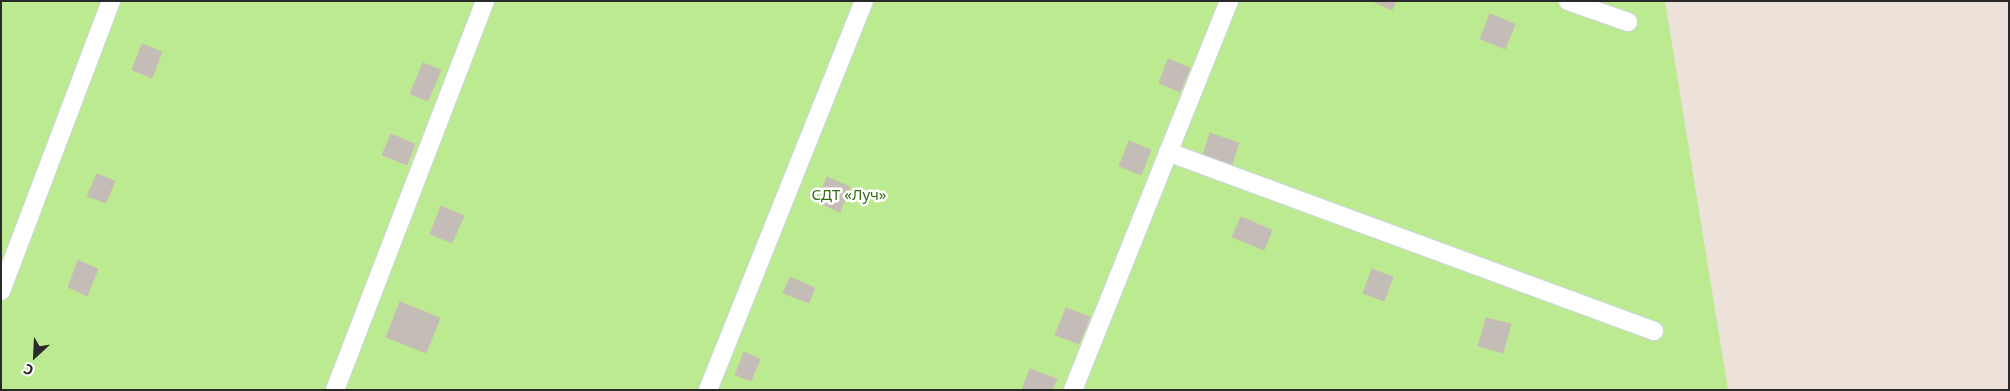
<!DOCTYPE html>
<html>
<head>
<meta charset="utf-8">
<style>
	body { margin:0 }
	#map { position:relative; width:2010px; height:391px; overflow:hidden; background:#ede2da; font-family:"Noto Sans",sans-serif }
	canvas { display:block }
	.frame { position:absolute; inset:0; border:2px solid #292929; pointer-events:none }
	.north { position:absolute; left:10px; top:331px; width:50px; height:50px; -webkit-text-stroke:4px #fff; paint-order:stroke; rotate:205deg; font-size:14px; font-weight:700; line-height:20px; text-align:center; color:#292929 }
	.north::after { content:''; display:block; margin:auto; width:18px; height:22px; background:#292929; clip-path:polygon(50% 0,100% 100%,50% 72%,0 100%) }
</style>
</head>
<body>
<div id="map">
<canvas width="2010" height="391"></canvas>
<div class="frame"></div>
<div class="north">С</div>
</div>
<script>
const c = document.querySelector('canvas').getContext('2d');
c.lineJoin = 'round';
function paint(path, color) {
  c.fillStyle = color;
  c.fill(path, 'evenodd');
}
function shape(rows) {
  const path = new Path2D();
  for (const r of rows) {
    path.moveTo(r[0], r[1]);
    for (let i = 2; i < r.length; i += 2) path.lineTo(r[i], r[i + 1]);
  }
  return path;
}
function trace(path, color, width, dash) {
  c.strokeStyle = color;
  c.lineWidth = width;
  c.lineCap = dash ? 'butt' : 'round';
  c.setLineDash(dash || []);
  c.stroke(path);
}
function write(font, color, halo, rows, align = 'center') {
  c.font = font + ' "Noto Sans",sans-serif';
  c.lineWidth = 5;
  c.setLineDash([]);
  c.textBaseline = 'middle';
  c.strokeStyle = halo;
  c.fillStyle = color;
  for (const [text, x, y, turn = 0] of rows) {
    c.save();
    c.translate(x, y);
    c.rotate((+turn || 0) * Math.PI / 180);
    c.textAlign = isNaN(turn) ? turn : align;
    if (halo) c.strokeText(text, 0, 0);
    c.fillText(text, 0, 0);
    c.restore();
  }
}
paint(shape([
	[1,1,1665,1,1728,390,1,390]
]), '#bbea90');
const building = shape([
	[1372,1,1396,1,1392,10,1372,1],
	[1490,14,1515,24,1505,49,1480,39,1490,14],
	[142,44,162,52,152,78,132,70,142,44],
	[1168,59,1190,68,1180,92,1159,83,1168,59],
	[423,63,441,70,428,101,410,94,423,63],
	[1210,133,1239,143,1232,164,1203,155,1210,133],
	[391,134,415,144,407,165,382,155,391,134],
	[1129,141,1151,150,1141,175,1119,166,1129,141],
	[97,174,115,181,106,203,87,196,97,174],
	[827,177,850,187,840,212,817,202,827,177],
	[441,206,464,216,452,243,430,234,441,206],
	[1241,217,1272,230,1264,250,1232,237,1241,217],
	[78,260,98,269,87,296,68,287,78,260],
	[1372,269,1393,277,1384,301,1363,293,1372,269],
	[790,277,815,288,809,303,783,293,790,277],
	[400,302,440,318,426,353,386,337,400,302],
	[1066,308,1090,317,1079,344,1055,335,1066,308],
	[1486,318,1511,324,1503,353,1478,346,1486,318],
	[744,352,760,359,751,381,735,375,744,352],
	[1030,369,1057,379,1052,390,1022,390,1030,369]
]);
paint(building, '#c4bcb6');
trace(building, '#c9beb3', 1);
const service = shape([
	[1568,1,1628,22],
	[1168,152,1654,331],
	[1,291,111,1],
	[335,390,485,1],
	[708,390,864,1],
	[1073,390,1229,1]
]);
trace(service, '#cfd6e4', 20);
trace(service, '#fff', 18);
write('15px', '#326e12', '#fff', [
	["СДТ «Луч»",849,196]
]);
</script>
</body>
</html>
